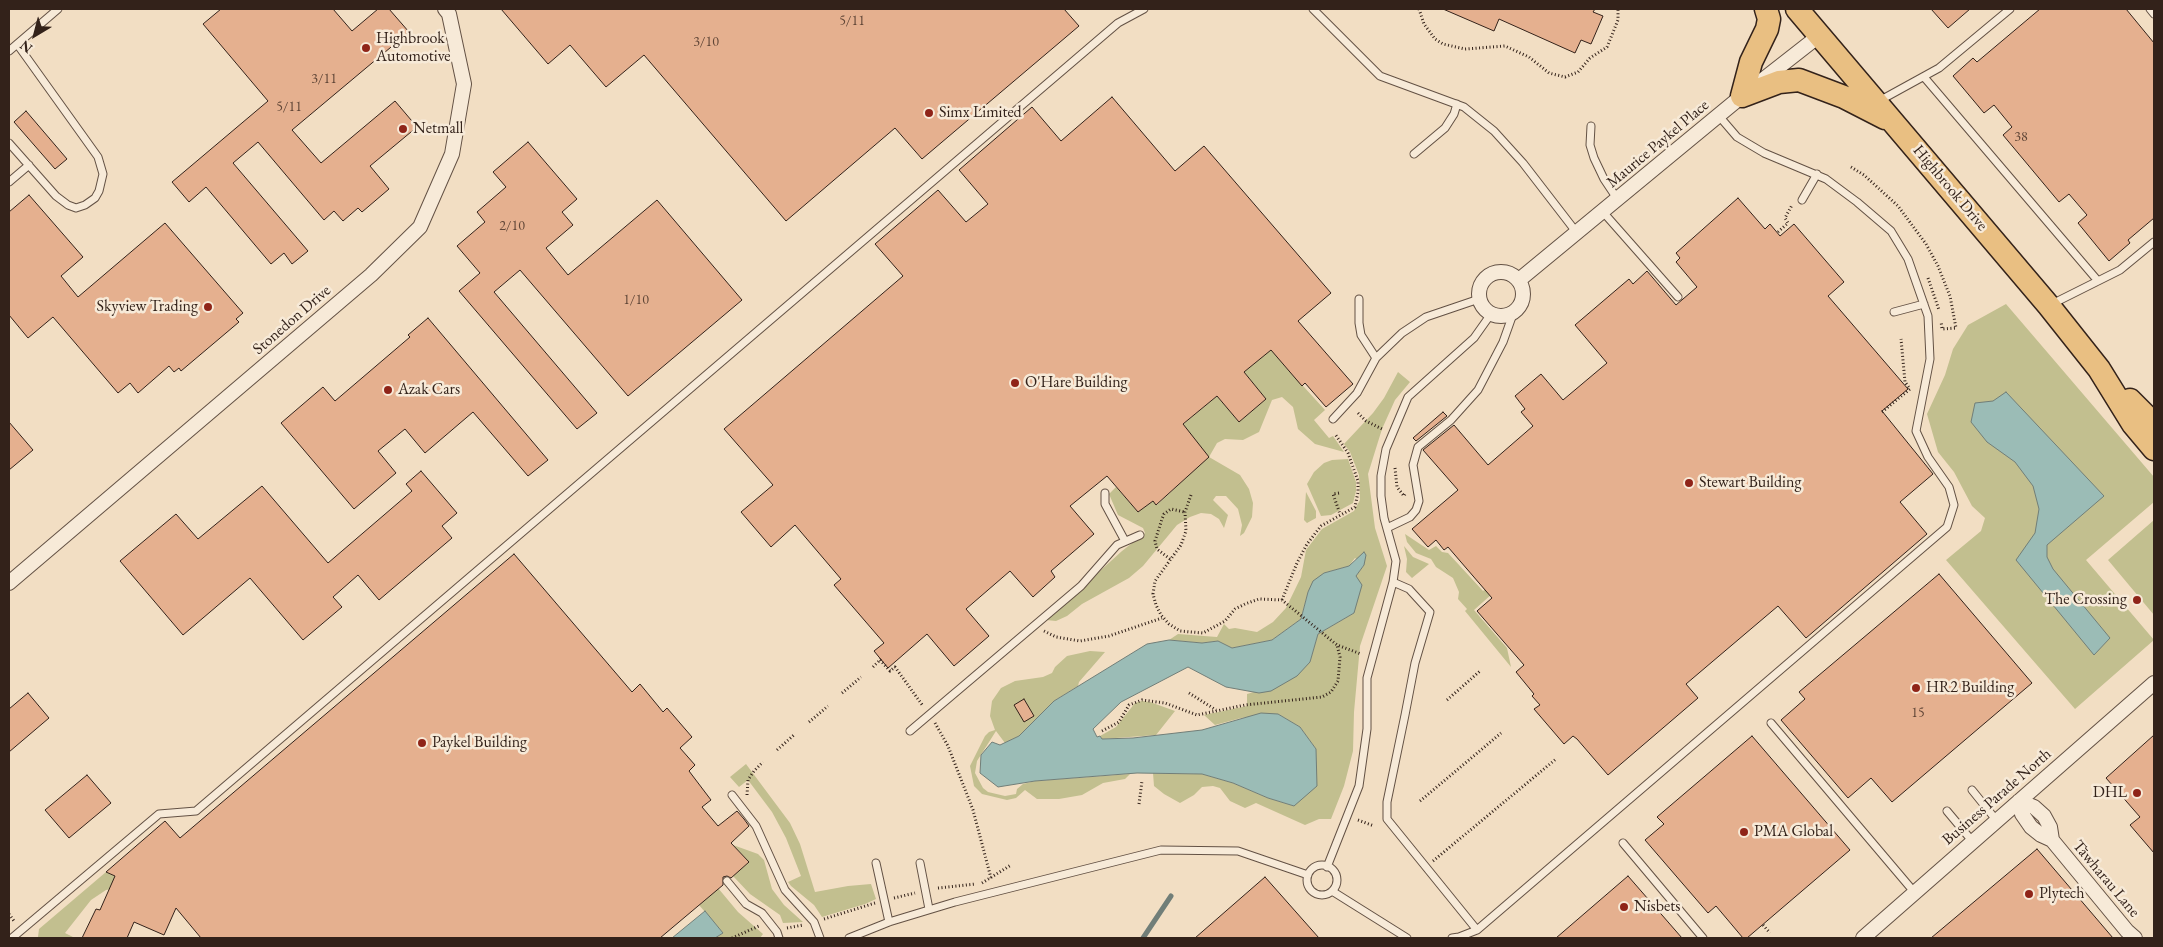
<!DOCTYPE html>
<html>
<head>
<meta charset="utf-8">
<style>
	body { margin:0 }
	#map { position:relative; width:2163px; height:947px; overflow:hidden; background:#f2dec3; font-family:"EB Garamond",serif }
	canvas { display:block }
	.frame { position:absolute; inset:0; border:10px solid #33221a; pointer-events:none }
	.north { position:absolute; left:10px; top:10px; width:50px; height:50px; -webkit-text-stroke:4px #f7ead8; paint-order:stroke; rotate:217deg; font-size:14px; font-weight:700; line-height:20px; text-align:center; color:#33221a }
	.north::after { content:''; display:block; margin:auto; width:18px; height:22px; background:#33221a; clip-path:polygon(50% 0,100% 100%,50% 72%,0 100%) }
</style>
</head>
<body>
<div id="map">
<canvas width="2163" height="947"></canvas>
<div class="frame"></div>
<div class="north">N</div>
</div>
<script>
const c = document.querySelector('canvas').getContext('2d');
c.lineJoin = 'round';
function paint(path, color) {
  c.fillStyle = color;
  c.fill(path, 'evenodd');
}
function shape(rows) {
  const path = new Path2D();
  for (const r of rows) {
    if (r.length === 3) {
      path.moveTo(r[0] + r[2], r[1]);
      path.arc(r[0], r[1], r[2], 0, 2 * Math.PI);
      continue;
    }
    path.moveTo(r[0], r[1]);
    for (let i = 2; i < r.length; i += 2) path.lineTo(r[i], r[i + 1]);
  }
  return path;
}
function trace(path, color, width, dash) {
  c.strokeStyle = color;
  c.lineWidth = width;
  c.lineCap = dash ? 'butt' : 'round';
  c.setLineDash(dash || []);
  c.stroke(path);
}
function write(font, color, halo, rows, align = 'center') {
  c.font = font + ' "EB Garamond",serif';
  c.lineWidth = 5;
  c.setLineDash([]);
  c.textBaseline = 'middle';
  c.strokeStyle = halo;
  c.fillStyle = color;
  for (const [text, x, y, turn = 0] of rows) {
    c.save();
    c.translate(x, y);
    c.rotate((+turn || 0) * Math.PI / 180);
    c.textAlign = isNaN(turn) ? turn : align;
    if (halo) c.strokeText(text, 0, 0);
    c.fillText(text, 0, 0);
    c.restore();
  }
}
paint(shape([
	[2006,304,2154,477,2154,502,2086,560,2154,640,2075,709,1946,560,1981,531,1985,518,1972,506,1954,472,1938,452,1927,414,1945,375,1953,349,1968,325],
	[1274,347,1283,364,1325,410,1314,420,1329,438,1333,436,1344,452,1315,444,1298,429,1293,407,1282,397,1272,400,1259,432,1243,440,1225,439,1217,443,1209,457,1240,475,1249,489,1253,503,1252,517,1244,533,1240,536,1242,525,1238,509,1226,496,1216,496,1213,500,1228,515,1224,528,1219,519,1211,514,1201,513,1190,517,1177,525,1143,566,1129,578,1082,604,1067,616,1056,621,1046,620,1122,551,1145,533,1143,528,1118,515,1109,494,1116,487,1138,512,1153,501,1157,505,1208,457,1175,431,1217,396,1239,422,1266,399,1244,372],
	[1398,372,1410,382,1395,400,1382,429,1368,474,1375,528,1387,566,1360,646,1354,712,1353,751,1344,786,1331,819,1319,819,1305,825,1256,803,1245,808,1230,801,1220,788,1213,786,1202,787,1194,795,1180,803,1164,794,1154,786,1153,773,1202,774,1233,783,1268,798,1294,806,1316,749,1300,727,1278,714,1241,718,1215,725,1204,715,1247,706,1247,694,1284,683,1310,662,1318,634,1354,613,1356,576,1364,565,1355,558,1349,566,1324,573,1308,592,1301,619,1272,640,1232,648,1218,641,1202,643,1169,640,1178,634,1217,637,1224,624,1229,629,1235,628,1257,632,1273,622,1286,608,1301,577,1306,550,1322,529,1354,511,1360,500,1359,475,1350,452,1344,444,1373,413,1384,398],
	[1348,459,1356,482,1356,491,1353,503,1331,515,1321,516,1307,484,1314,472,1324,463,1332,460],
	[1306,492,1316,511,1316,518,1307,523,1304,520],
	[2154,520,2154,615,2108,560],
	[1405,534,1429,550,1436,546,1442,552,1448,553,1483,591,1497,580,1501,586,1474,610,1507,648,1511,667,1465,611,1467,609,1458,599,1459,592,1453,578,1436,567,1431,559,1416,553,1407,542],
	[1404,546,1413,557,1429,564,1412,578,1406,572,1407,559],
	[1090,651,1105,652,1079,682,1078,686,1054,701,1019,736,1005,743,996,731,977,761,975,773,983,788,988,792,1005,796,1016,794,1017,789,1023,784,1035,781,1130,774,1125,779,1103,783,1082,795,1059,799,1037,799,1025,790,1016,798,1007,800,982,794,974,786,970,766,985,736,989,732,995,730,990,716,992,701,1001,688,1015,681,1043,677,1052,673,1055,667,1067,656],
	[1142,701,1150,702,1175,711,1156,735,1102,739,1100,736,1116,727,1135,703],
	[746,764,790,823,800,844,815,892,848,886,871,884,876,899,865,904,822,917,814,905,791,886,788,882,801,876,786,838,772,812,748,780,739,787,730,777],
	[733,845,758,854,764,860,772,889,784,905,803,922,783,923,780,915,750,894,733,876,749,862],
	[106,872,119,878,117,888,106,890,91,900,65,933,75,938,38,937,39,929],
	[718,888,738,912,763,934,760,938,715,938,723,933,699,905]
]), '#c2bf8f');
const water = shape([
	[2006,392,2104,496,2047,545,2047,557,2053,569,2110,638,2094,655,2016,560,2035,533,2039,509,2033,486,2015,462,1987,442,1971,422,1975,403,1993,401,2006,392],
	[1364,552,1366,555,1364,565,1356,576,1362,585,1354,613,1318,634,1310,662,1297,676,1271,691,1259,693,1226,687,1188,667,1121,702,1093,729,1097,737,1100,736,1102,739,1133,738,1202,730,1261,713,1278,714,1300,727,1316,749,1317,786,1294,806,1268,798,1233,783,1202,774,1137,773,1035,781,998,787,980,773,981,755,992,742,1000,745,1019,736,1054,701,1147,644,1169,640,1202,643,1218,641,1232,648,1272,640,1301,619,1308,592,1313,581,1324,573,1349,566,1364,552],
	[705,911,723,933,715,938,672,938,705,911]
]);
paint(water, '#9bbcb6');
trace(water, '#717e78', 1);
trace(shape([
	[1143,938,1171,896]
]), '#717e78', 5);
const building = shape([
	[221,9,333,9,352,31,378,9,389,9,409,32,292,130,321,163,395,101,417,127,370,166,389,189,362,212,358,208,343,221,334,211,324,220,258,142,233,163,308,251,292,264,284,253,271,264,206,187,189,202,172,182,268,101,203,24,221,9],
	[501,9,1064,9,1079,26,922,159,895,128,786,221,644,55,606,87,570,45,548,64,501,9],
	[1443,9,1595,9,1593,12,1603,16,1591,44,1581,40,1575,53,1499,19,1494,31,1443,9],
	[1931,9,1970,9,1948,28,1931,9],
	[2040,9,2126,9,2154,43,2154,218,2128,240,2130,243,2109,261,2078,223,2087,215,2069,194,2059,202,2003,135,2012,127,1994,105,1984,113,1953,76,1973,58,1977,62,2040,9],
	[1112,97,1175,171,1204,146,1331,293,1298,321,1353,384,1326,407,1305,383,1302,386,1271,350,1244,372,1266,399,1239,422,1217,396,1183,424,1209,457,1156,505,1153,501,1138,512,1107,476,1070,506,1094,534,1051,571,1055,577,1033,597,1010,571,966,609,989,636,954,666,927,634,888,668,874,651,884,643,834,585,841,579,795,525,771,547,741,512,773,485,724,429,903,276,875,244,938,190,966,222,988,204,959,170,1032,107,1061,141,1112,97],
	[26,111,67,159,55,169,14,122,26,111],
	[528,142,577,199,562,212,573,225,546,248,568,275,657,200,742,300,628,396,520,270,494,292,597,413,577,429,459,291,480,273,457,246,485,222,477,212,506,187,493,172,528,142],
	[29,195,83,257,61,276,78,297,165,223,243,313,236,319,239,322,181,371,179,368,174,372,169,366,138,393,130,383,118,393,53,317,28,338,9,315,9,212,29,195],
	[1738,198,1765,229,1770,224,1780,236,1794,224,1844,282,1828,296,1908,389,1882,411,1933,474,1900,502,1927,534,1806,638,1778,606,1686,684,1698,698,1608,775,1577,739,1573,736,1564,744,1534,709,1540,705,1532,696,1534,694,1516,672,1524,665,1477,611,1492,598,1448,547,1444,550,1436,540,1428,547,1412,529,1458,490,1423,450,1454,425,1488,465,1533,426,1521,412,1525,409,1515,396,1541,374,1563,400,1607,363,1575,325,1629,279,1633,284,1647,271,1676,305,1697,287,1676,262,1680,258,1676,253,1738,198],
	[428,318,548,460,528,476,473,412,425,453,405,429,378,451,396,473,354,509,281,423,323,387,335,401,410,337,408,335,428,318],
	[1443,412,1447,416,1416,441,1413,438,1443,412],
	[9,422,33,450,9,470,9,422],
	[421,471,457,513,442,526,452,538,379,600,358,575,333,597,342,607,303,640,250,578,183,635,120,561,176,514,198,539,262,486,328,563,412,491,406,484,421,471],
	[514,554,632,692,640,684,663,712,667,708,692,737,680,748,695,765,689,771,711,800,702,807,718,826,737,811,744,819,749,826,731,843,749,862,731,878,727,876,723,877,723,885,660,938,201,938,176,908,164,935,134,922,127,938,82,938,96,909,100,910,115,876,106,872,165,821,180,838,514,554],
	[1939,574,2032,683,1892,802,1871,778,1848,798,1781,720,1805,699,1799,692,1939,574],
	[28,693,49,718,9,752,9,709,28,693],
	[1024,699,1034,716,1024,722,1014,705,1024,699],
	[2154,735,2154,853,2130,825,2140,817,2106,778,2154,735],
	[1752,736,1850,850,1747,938,1743,938,1716,906,1708,913,1645,840,1664,824,1657,817,1752,736],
	[87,775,111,803,69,838,45,810,87,775],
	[2037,849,2113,938,1931,938,2037,849],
	[1628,876,1682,938,1556,938,1628,876],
	[1265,877,1319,938,1195,938,1265,877]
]);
paint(building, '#e5b08f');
trace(building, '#33221a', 1);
const lane = shape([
	[1313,9,1380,76,1464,107,1494,131,1523,163,1577,233],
	[2150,9,2154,14],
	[9,51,58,9],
	[1924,77,2098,281],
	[1879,101,1939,68,2010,9],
	[1591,126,1590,145,1594,158,1604,179,1618,200],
	[9,143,56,196,68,205,76,208,85,205,95,198,99,191,103,174,98,157,17,44],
	[1414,154,1445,128,1454,114,1457,104],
	[9,182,29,165],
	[1802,200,1817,174],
	[1603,212,1678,297],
	[1359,299,1359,323,1361,335,1376,358,1402,333,1426,317,1479,299],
	[2050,305,2120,270,2154,242],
	[1894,312,1924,304],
	[1333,419,1357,393,1376,358],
	[1105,493,1105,504,1125,541],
	[1387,528,1410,517,1416,510,1419,501,1413,465,1418,447,1451,420,1478,390,1503,342,1513,314],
	[1393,582,1409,589,1430,612,1415,663,1405,715,1387,802,1387,819,1477,930],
	[1771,723,1915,893],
	[910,731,1081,586,1117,545,1140,535],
	[1972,790,1997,821],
	[732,795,756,826,785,890,814,922,820,938],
	[1947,811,1973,842],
	[1623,843,1703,938],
	[876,863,889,922],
	[920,863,929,909],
	[1322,880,15],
	[1327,867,1359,786,1367,729,1367,678,1393,582,1396,561,1384,518,1381,496,1381,476,1386,449,1408,397,1474,338,1491,314],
	[727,881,746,904,762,913,777,932,779,938],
	[1332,891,1407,938],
	[12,938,159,814,196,811,1118,23,1144,9],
	[849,938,889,922,955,902,1161,850,1238,851,1308,875],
	[1452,938,1459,937,1477,930,1947,527,1954,505,1949,487,1928,457,1916,431,1930,359,1928,316,1908,259,1891,231,1857,202,1826,179,1764,153,1737,137,1719,116]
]);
const street = shape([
	[1501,294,22],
	[1519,280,1742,96,1820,35],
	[9,583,371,275,420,227,452,154,464,84,449,14,445,9],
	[2052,840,2050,827,2044,816,2034,807,2019,801,2022,814,2031,827,2041,835,2052,840,2127,931,2135,938],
	[1863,938,2154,683]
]);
const primary = shape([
	[1797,9,2049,306,2099,369,2133,424,2154,449],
	[1742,96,1779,82,1799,80,1844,97,1885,118],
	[1742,96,1751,62,1767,29,1769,19,1766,9],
	[2130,400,2154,424]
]);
trace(lane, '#635144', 9);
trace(street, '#635144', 16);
trace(primary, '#33221a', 25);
trace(shape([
	[1419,9,1424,24,1435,39,1443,44,1465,49,1505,46,1529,57,1549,73,1565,77,1578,72,1590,58,1607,47,1618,20,1618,9],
	[1851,167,1864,175,1898,206,1926,244,1938,266,1950,296,1956,328,1942,329,1941,321],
	[1778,232,1788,223,1785,218,1792,205],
	[1928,278,1939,310],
	[1882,412,1910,389,1905,382,1901,339],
	[1358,413,1366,421,1382,429],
	[1395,468,1397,487,1404,496,1406,492],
	[1339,493,1333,494,1340,514],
	[1191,495,1185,512,1186,531,1181,545,1155,581,1153,594,1156,605,1161,615,1169,624,1180,631,1203,633,1225,621,1235,609,1245,604,1259,599,1282,600,1337,645,1361,654],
	[1170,559,1157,549,1155,541,1162,519,1164,514,1171,509,1185,512],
	[1282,600,1297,563,1307,544,1321,526,1355,507,1358,492,1358,481,1348,453,1335,434],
	[1044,631,1056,637,1080,641,1109,636,1162,618],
	[880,660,890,671,895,667,923,706],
	[873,667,881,659],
	[842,693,861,677],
	[1189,693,1216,710],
	[1447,700,1480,671],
	[809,722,828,706],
	[935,723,948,746,973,810,991,878],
	[1102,731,1119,722,1129,705,1142,700,1165,703,1197,715,1245,705,1322,697,1331,692,1338,681,1340,657,1337,645],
	[777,750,795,734],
	[747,795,748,780,754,771,763,762],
	[1420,801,1501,733],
	[1139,804,1142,781],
	[1358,820,1374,826],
	[1433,861,1556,759],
	[982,883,1011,865],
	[938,888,976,884],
	[894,898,915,893],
	[9,914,14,921],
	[824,919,875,903],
	[1763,925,1770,933],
	[787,928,803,925],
	[732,938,759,926]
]), '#33221a', 3, [1, 2.5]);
trace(lane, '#f7ead8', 7);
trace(street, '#f7ead8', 14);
trace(primary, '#e9bf82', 22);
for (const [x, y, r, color] of [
	[366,48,5,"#8f2418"],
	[929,113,5,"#8f2418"],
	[403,129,5,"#8f2418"],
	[208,307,5,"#8f2418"],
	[1015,383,5,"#8f2418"],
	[388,390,5,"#8f2418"],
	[1689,483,5,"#8f2418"],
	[2137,600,5,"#8f2418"],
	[1916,688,5,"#8f2418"],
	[422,743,5,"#8f2418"],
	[2137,793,5,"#8f2418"],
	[1744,832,5,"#8f2418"],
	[2029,894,5,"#8f2418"],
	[1624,907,5,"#8f2418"]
]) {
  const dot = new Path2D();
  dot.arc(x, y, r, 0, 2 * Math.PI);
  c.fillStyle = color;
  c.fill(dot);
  trace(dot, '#f7ead8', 2);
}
write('14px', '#604637', null, [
	["5/11",852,21],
	["3/10",706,42],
	["3/11",324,79],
	["5/11",289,107],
	["38",2021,137],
	["2/10",512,226],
	["1/10",636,300],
	["15",1918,713]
]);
write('16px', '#33221a', '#f7ead8', [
	["Highbrook",376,39],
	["Automotive",376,57],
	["Simx Limited",939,113],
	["Netmall",413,129],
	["Skyview Trading",198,307,"right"],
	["O'Hare Building",1025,383],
	["Azak Cars",398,390],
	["Stewart Building",1699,483],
	["The Crossing",2127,600,"right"],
	["HR2 Building",1926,688],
	["Paykel Building",432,743],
	["DHL",2127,793,"right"],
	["PMA Global",1754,832],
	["Plytech",2039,894],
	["Nisbets",1634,907]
], 'left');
write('16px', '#33221a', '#f7ead8', [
	["Maurice Paykel Place",1658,144,-40],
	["Highbrook Drive",1950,188,50],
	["Stonedon Drive",292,320,-41],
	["Business Parade North",1997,797,-41],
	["Tāwharau Lane",2106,879,50]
]);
</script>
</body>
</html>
